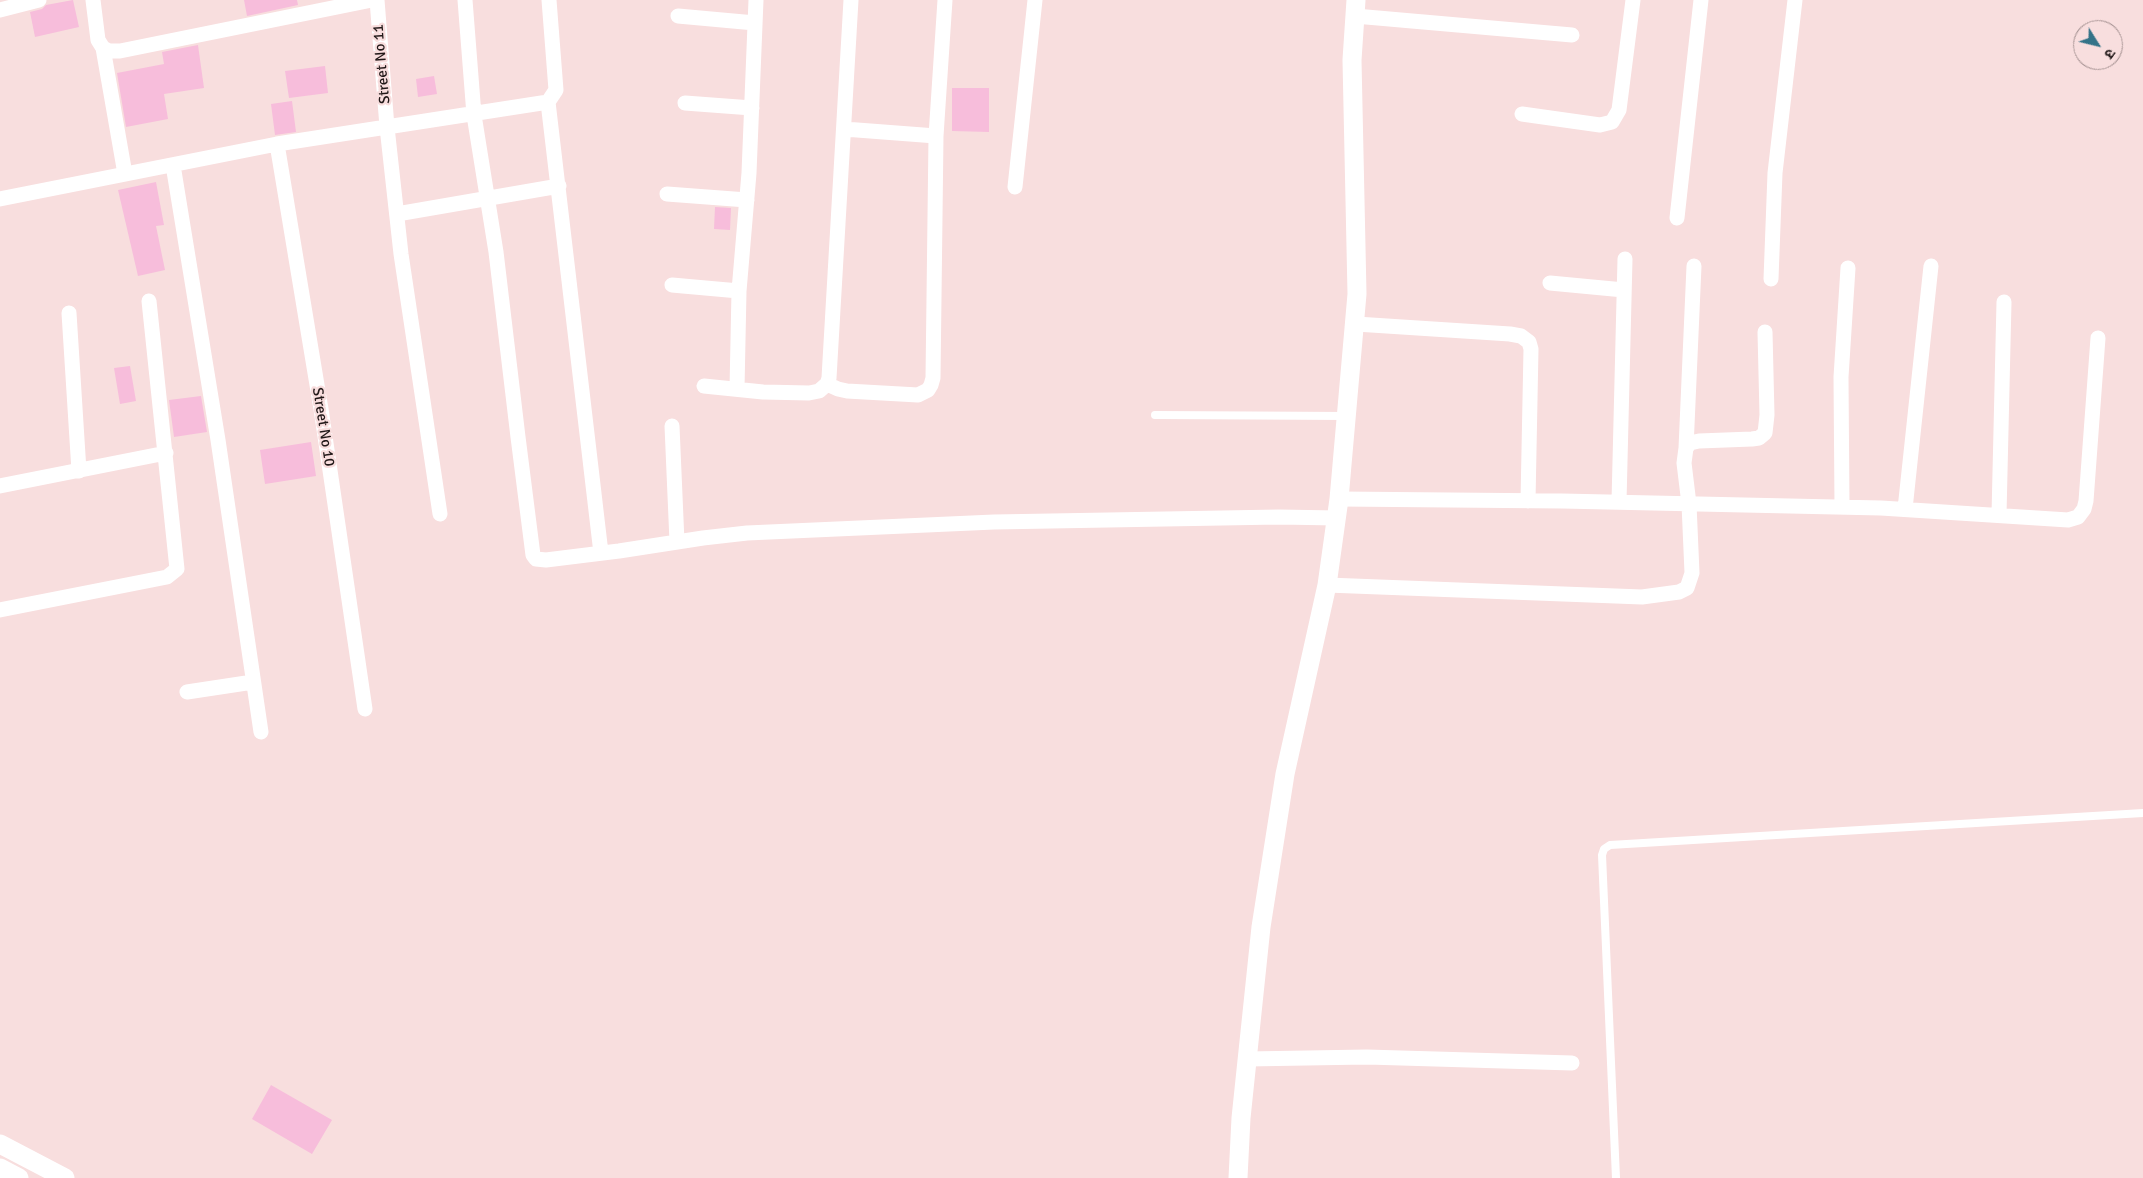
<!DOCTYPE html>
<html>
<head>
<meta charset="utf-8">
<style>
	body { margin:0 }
	#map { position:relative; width:2143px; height:1178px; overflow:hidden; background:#f8dede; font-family:Signika,"Noto Sans Devanagari",sans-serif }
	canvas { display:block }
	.north { position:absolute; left:2073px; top:20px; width:50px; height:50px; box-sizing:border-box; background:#f8dede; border:1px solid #a28f8f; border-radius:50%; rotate:126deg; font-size:14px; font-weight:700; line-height:20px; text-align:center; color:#221919 }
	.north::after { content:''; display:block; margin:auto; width:18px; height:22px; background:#347388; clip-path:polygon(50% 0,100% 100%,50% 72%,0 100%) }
</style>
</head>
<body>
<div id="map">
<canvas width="2143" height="1178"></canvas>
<div class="north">उ</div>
</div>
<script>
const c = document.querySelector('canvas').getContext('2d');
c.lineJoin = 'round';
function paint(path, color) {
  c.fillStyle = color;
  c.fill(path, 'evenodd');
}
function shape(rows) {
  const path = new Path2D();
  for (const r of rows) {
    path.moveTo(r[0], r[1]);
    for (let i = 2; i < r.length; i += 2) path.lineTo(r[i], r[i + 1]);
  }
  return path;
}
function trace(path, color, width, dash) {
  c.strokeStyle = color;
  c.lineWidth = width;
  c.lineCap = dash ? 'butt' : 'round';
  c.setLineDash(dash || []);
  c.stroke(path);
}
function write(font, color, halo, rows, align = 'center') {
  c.font = font + ' Signika,sans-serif';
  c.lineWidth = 4.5;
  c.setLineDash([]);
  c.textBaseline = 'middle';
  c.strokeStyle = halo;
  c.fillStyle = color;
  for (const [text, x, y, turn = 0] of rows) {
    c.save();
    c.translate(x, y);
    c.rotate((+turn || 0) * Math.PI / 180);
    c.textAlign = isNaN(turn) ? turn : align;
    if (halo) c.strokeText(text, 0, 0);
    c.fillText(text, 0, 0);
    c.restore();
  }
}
paint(shape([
	[73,0,79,27,35,37,30,12,42,9,46,5],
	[244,0,297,0,298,5,247,16],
	[198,45,204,88,164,94,168,119,126,127,117,73,164,64,162,52],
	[325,66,328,93,289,98,285,71],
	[434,76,437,94,418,97,416,79],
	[952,88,989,88,989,132,952,131],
	[292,101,296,132,275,135,271,104],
	[156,182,164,225,156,226,165,270,138,276,118,190],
	[715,207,731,208,730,230,714,229],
	[130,366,136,401,120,404,114,368],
	[201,396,207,432,174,437,169,400],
	[311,442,316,476,265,484,260,450],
	[271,1085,332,1120,312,1154,252,1119]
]), '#f7bddb');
trace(shape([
	[1155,415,1347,416],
	[1616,1178,1602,855,1604,849,1610,845,2143,813]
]), '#fff', 8);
trace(shape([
	[93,0,98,40,103,48,109,51,120,51,372,0],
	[377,0,387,127,401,254,440,514],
	[465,0,474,115,496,252,518,437,533,555,536,559,546,560,619,551,703,538,747,533,994,522,1279,517,1337,518],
	[0,10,39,0],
	[678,16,755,23],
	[1355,16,1572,35],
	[103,48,125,174],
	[548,102,601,553],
	[685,103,752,108],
	[1522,114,1600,125,1612,122,1619,110,1633,0],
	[844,129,936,136],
	[277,144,321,409,365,709],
	[173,165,218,440,261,732],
	[1015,187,1035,0],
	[667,194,747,200],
	[0,199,277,144,548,102,556,90,549,0],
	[397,214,559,186],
	[1677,218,1701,0],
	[1771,279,1775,173,1795,0],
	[1550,283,1624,290],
	[672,285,739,291],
	[69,313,79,471],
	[1356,324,1510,334,1521,336,1529,342,1531,349,1528,501],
	[827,384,838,389,847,391,918,395,928,390,931,385,933,378,936,136,945,0],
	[704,386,763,392,809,393,819,391,827,384,829,378,851,0],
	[737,389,739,291,749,173,756,0],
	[672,426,677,542],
	[1686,448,1694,266],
	[0,486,166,453],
	[1339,499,1562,501,1881,508,2068,520,2078,517,2084,509,2086,501,2098,338],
	[1619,502,1625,259],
	[1842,507,1841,377,1848,268],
	[1905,509,1931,266],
	[1999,515,2004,302],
	[1327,585,1642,597,1679,592,1687,588,1692,573,1689,504,1684,463,1686,448,1690,443,1699,441,1752,439,1759,438,1765,433,1767,415,1765,332],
	[0,610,167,577,177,569,149,301],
	[187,692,253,682],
	[1247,1059,1367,1057,1572,1063]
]), '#fff', 15);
trace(shape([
	[0,1144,65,1178],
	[0,1168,19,1178],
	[1238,1178,1241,1118,1261,927,1285,774,1327,585,1339,499,1357,294,1352,60,1356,0]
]), '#fff', 19);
write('15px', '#221919', '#f8dede', [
	["Street No 11",382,64,-95],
	["Street No 10",323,427,81]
]);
</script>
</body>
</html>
